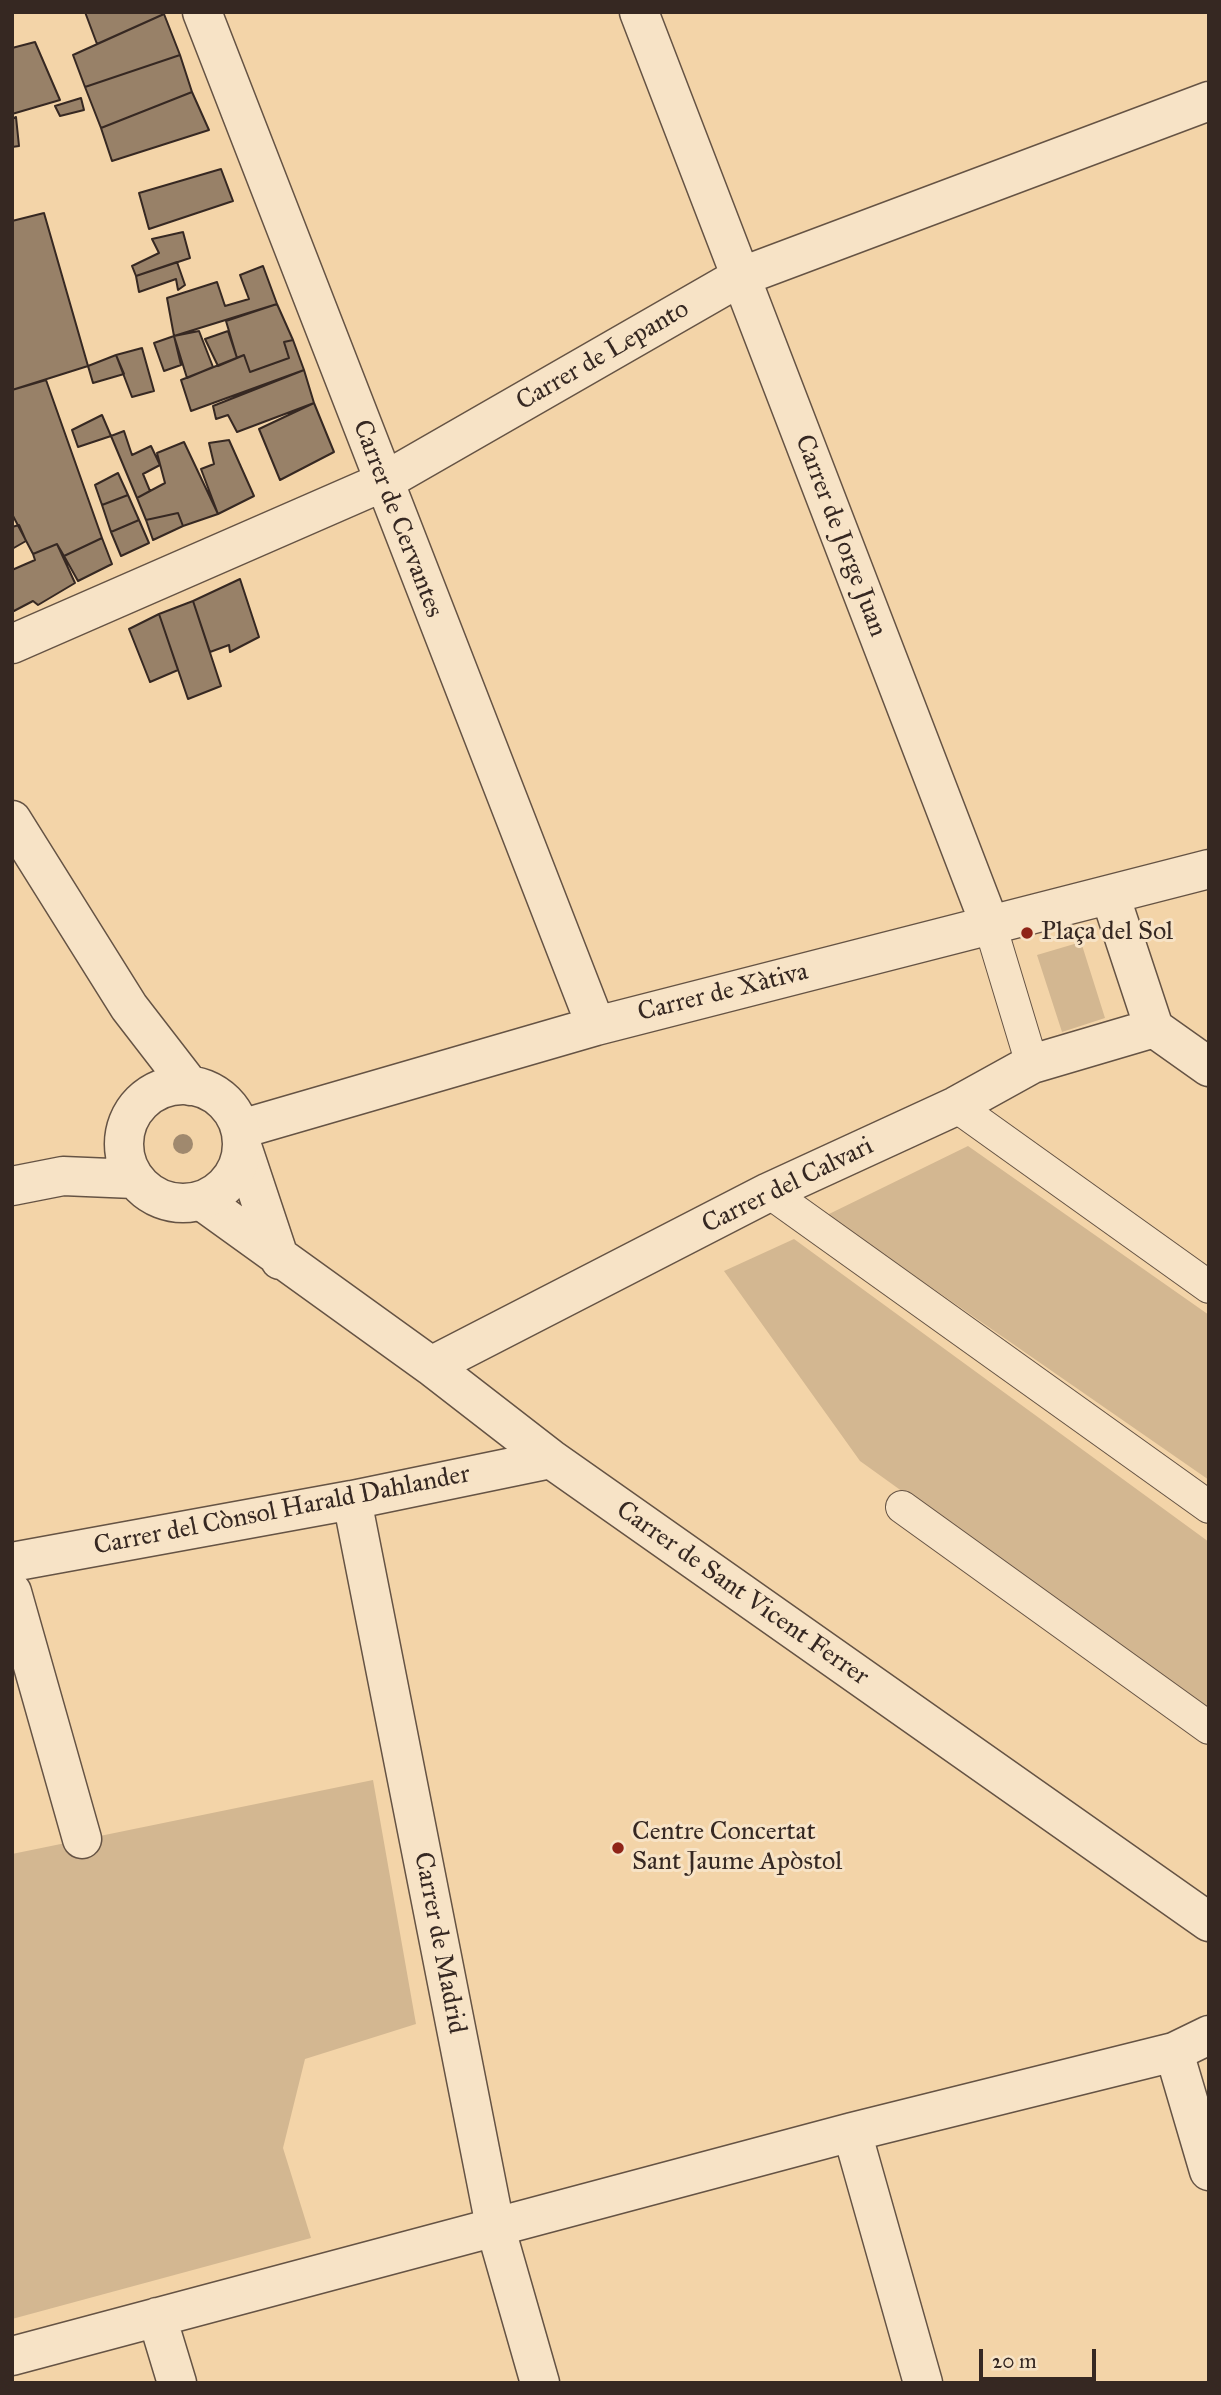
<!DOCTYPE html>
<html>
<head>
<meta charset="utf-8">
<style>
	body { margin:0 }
	#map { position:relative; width:1221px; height:2395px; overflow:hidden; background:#f3d4a8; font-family:"IM FELL Great Primer",serif }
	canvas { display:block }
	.frame { position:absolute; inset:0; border:14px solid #362822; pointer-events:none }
	.scale { position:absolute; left:979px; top:2349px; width:117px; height:32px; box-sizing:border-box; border:4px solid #362822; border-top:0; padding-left:9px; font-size:21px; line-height:24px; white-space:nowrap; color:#362822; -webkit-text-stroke:5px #f7e3c6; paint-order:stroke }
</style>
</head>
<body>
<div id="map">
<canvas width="1221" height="2395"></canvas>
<div class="frame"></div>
<div class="scale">20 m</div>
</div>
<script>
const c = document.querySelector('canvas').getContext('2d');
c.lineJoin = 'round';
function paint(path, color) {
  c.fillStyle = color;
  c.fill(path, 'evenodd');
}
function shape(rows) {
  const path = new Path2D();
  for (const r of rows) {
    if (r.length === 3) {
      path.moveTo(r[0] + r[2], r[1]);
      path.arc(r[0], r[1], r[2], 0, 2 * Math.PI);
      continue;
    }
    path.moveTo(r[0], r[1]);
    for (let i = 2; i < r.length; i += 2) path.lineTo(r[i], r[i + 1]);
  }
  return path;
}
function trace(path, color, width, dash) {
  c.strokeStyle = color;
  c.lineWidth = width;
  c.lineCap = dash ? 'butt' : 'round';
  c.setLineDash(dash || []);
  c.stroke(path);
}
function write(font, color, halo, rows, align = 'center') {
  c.font = font + ' "IM FELL Great Primer",serif';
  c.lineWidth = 6;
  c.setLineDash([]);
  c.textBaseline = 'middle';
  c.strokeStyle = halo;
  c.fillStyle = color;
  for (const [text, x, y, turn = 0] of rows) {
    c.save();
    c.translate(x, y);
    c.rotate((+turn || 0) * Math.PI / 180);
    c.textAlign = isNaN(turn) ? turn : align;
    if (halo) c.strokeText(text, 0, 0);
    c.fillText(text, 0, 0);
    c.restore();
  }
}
paint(shape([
	[1081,942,1105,1018,1062,1032,1037,955],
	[968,1146,1209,1315,1209,1480,827,1215],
	[794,1239,1209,1542,1209,1712,860,1461,724,1271],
	[373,1780,416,2024,305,2059,283,2148,311,2238,12,2319,12,1854]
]), '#d3b791');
const building = shape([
	[85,12,164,12,164,14,97,44,85,12],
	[164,14,180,55,85,87,73,55,164,14],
	[35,42,60,100,12,114,12,48,35,42],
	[180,55,192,92,101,128,85,87,180,55],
	[192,92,209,130,112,161,101,128,192,92],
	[81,98,84,110,60,116,55,106,81,98],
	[16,117,19,146,12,147,12,119,16,117],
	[221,169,233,201,149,229,139,193,221,169],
	[44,213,88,366,12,390,12,221,44,213],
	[183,232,190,258,136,276,132,266,159,253,152,239,183,232],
	[177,262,185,285,178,290,176,279,139,292,136,276,177,262],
	[263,266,277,304,174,336,167,298,217,282,225,306,249,299,240,275,263,266],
	[277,304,293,340,284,342,289,358,250,372,244,355,237,358,226,321,277,304],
	[199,331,213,367,187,378,174,336,199,331],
	[228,331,237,358,218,366,205,339,228,331],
	[174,336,181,365,164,371,154,343,174,336],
	[293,340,304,370,191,411,181,380,244,355,250,372,289,358,284,342,293,340],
	[142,348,154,391,132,397,116,355,142,348],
	[116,355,124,374,93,383,88,366,116,355],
	[304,370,314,403,237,432,228,415,216,419,213,406,304,370],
	[46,380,102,538,64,556,57,544,33,554,12,514,12,390,46,380],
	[314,403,334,452,280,480,259,429,314,403],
	[102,415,111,436,78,447,72,430,102,415],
	[124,431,132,455,151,446,160,465,143,474,150,491,137,498,111,436,124,431],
	[229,440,254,496,218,514,201,469,214,464,209,443,229,440],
	[184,442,218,514,183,526,178,513,146,520,137,498,165,483,157,453,184,442],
	[118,473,128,495,102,505,95,485,118,473],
	[128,495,139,520,111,532,102,505,128,495],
	[178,513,183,526,153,540,146,520,178,513],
	[139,520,149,543,121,556,111,532,139,520],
	[19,525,26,541,12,549,12,527,19,525],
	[102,538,112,564,78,581,64,556,102,538],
	[57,544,75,583,38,605,33,601,12,612,12,570,35,560,33,554,57,544],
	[240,579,259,637,230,652,229,645,210,652,193,601,240,579],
	[193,601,221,686,188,699,159,614,193,601],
	[159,614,178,670,150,682,129,629,159,614]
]);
paint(building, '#988168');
trace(building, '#362822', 2);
const pedestrian = shape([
	[990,925,1032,1064],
	[956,1106,1209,1287],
	[769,1192,1209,1507],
	[902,1507,1209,1728]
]);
const minor = shape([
	[202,12,596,1026],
	[639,12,990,925],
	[12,644,383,482,740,277,1209,101],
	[1110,895,1154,1028,1209,1067],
	[241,1129,596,1026,1209,869],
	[243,1149,280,1260],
	[202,1201,431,1366,551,1459,1209,1922],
	[431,1366,769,1192,956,1106,1032,1064,1154,1028],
	[352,1500,495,2226,540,2383],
	[12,1562,352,1500,551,1459],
	[12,1592,82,1839],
	[1174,2052,1209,2171],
	[852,2132,923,2383],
	[157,2317,177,2383],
	[12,2356,852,2132,1174,2052,1209,2035]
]);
const tertiary = shape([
	[12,820,129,1007,190,1086],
	[183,1144,59],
	[12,1186,63,1176,134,1179]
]);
trace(pedestrian, '#655344', 34);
trace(minor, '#655344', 41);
trace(tertiary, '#655344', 41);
trace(pedestrian, '#f7e3c6', 32);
trace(minor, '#f7e3c6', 38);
trace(tertiary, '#f7e3c6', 38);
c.fillStyle = '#a0896e';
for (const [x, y] of [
	[183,1144]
]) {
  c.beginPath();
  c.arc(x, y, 10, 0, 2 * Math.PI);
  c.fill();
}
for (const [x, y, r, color] of [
	[1027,933,7,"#8f2418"],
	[618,1848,7,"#8f2418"]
]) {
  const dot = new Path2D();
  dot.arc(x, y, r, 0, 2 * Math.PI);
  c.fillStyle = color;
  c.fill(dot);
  trace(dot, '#f7e3c6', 2.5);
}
write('26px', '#362822', '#f7e3c6', [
	["Carrer de Lepanto",603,356,-30],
	["Carrer de Cervantes",397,519,69],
	["Carrer de Jorge Juan",840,536,69],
	["Carrer de Xàtiva",723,993,-14],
	["Carrer del Calvari",788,1186,-26],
	["Carrer del Cònsol Harald Dahlander",282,1511,-11],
	["Carrer de Sant Vicent Ferrer",742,1594,35],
	["Carrer de Madrid",439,1943,79]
]);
write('26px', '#362822', '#f7e3c6', [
	["Plaça del Sol",1041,933],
	["Centre Concertat",632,1833],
	["Sant Jaume Apòstol",632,1863]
], 'left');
</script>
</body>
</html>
